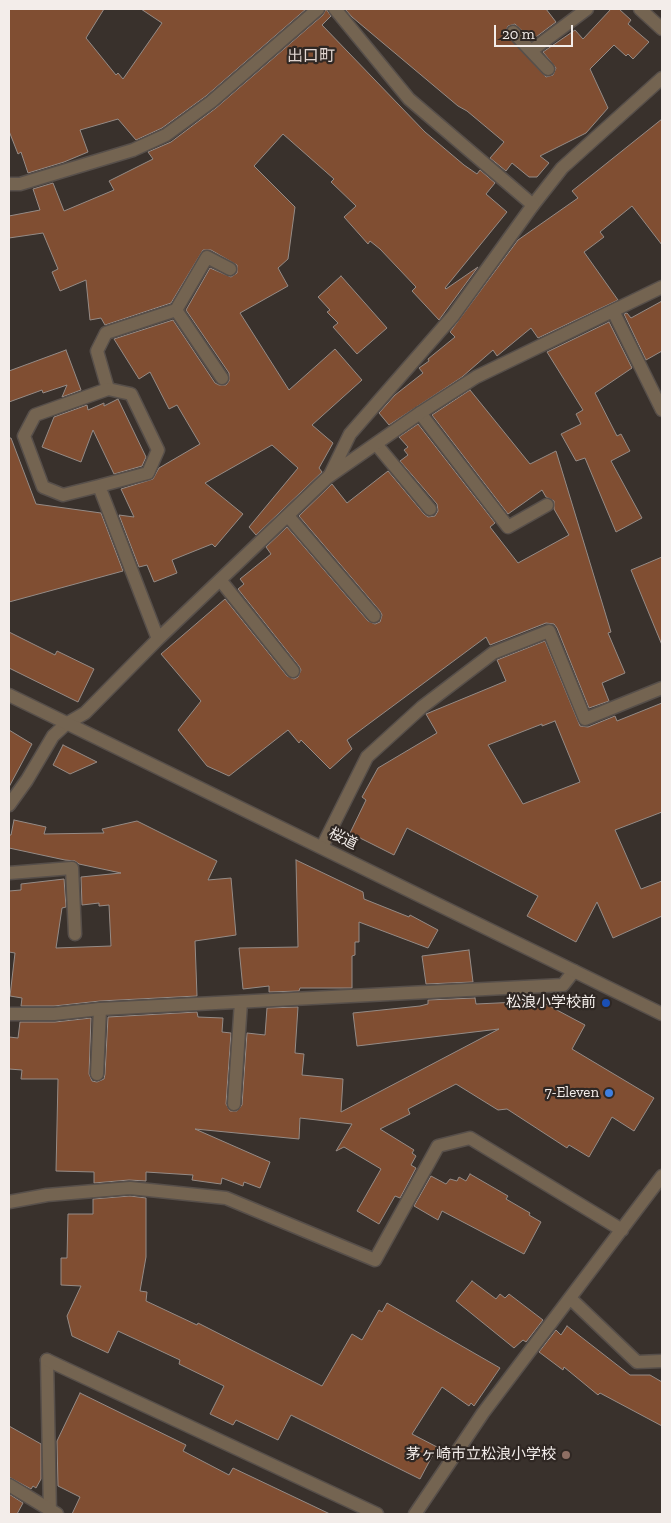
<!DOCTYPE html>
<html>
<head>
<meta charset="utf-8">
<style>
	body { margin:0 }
	#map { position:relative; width:671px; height:1523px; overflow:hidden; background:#39312c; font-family:"Zilla Slab",serif }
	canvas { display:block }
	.frame { position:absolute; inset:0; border:10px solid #f3edea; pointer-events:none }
	.scale { position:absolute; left:494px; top:25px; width:79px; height:22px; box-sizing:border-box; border:2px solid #f3edea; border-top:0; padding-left:6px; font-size:15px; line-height:18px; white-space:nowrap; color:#f3edea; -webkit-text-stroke:4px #2f2723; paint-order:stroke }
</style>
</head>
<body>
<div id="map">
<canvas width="671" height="1523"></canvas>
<div class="frame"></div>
<div class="scale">20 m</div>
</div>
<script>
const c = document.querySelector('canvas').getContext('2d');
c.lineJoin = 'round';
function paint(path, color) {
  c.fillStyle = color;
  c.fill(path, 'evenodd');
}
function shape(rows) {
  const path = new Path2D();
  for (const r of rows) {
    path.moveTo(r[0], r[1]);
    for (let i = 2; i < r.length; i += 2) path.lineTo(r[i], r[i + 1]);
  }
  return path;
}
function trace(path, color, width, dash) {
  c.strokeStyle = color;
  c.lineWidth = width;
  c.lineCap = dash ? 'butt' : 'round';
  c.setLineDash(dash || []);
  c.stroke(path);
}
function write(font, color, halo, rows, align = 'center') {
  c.font = font + ' "Zilla Slab","Noto Sans JP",serif';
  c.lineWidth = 4.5;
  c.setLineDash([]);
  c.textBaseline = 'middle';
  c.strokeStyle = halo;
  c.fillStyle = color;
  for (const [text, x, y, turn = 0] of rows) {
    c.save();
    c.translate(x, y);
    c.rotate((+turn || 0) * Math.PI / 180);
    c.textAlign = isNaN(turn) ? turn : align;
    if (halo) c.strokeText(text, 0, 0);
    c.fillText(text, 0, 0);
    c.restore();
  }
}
const building = shape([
	[9,9,104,9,86,38,116,75,118,73,123,79,162,23,141,9,306,9,206,96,162,128,136,140,118,119,80,130,88,152,64,162,28,173,21,152,18,154,9,131,9,9],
	[326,9,331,16,322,25,425,132,464,165,477,174,480,170,495,183,486,194,507,212,445,288,446,289,478,267,439,320,412,291,416,287,380,249,370,241,368,244,344,217,356,206,331,182,334,179,283,134,254,166,295,207,288,259,278,268,288,286,240,313,289,390,335,349,362,380,312,425,333,443,319,468,322,472,256,535,249,527,298,468,272,445,205,483,243,514,215,547,212,544,172,560,177,573,154,582,147,565,139,567,119,515,134,517,121,489,153,479,159,468,200,444,177,405,169,409,150,372,139,379,114,339,173,320,215,383,219,385,226,385,229,381,229,373,186,310,210,268,231,277,237,273,237,265,211,250,203,250,171,303,105,325,101,318,90,320,86,280,60,291,52,272,58,269,43,233,9,238,9,216,40,210,33,189,53,183,64,211,114,190,109,181,153,159,148,152,171,142,216,108,323,15,326,9],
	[345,9,546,9,556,22,532,40,515,24,508,26,505,33,546,77,553,75,556,68,543,52,575,30,583,39,611,9,619,9,631,20,628,24,649,42,633,59,628,54,626,56,614,45,590,69,608,108,586,133,540,156,549,163,537,177,529,177,512,163,506,171,490,158,504,142,467,111,458,106,352,17,345,9],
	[662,119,662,245,632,206,600,232,604,237,584,252,618,300,538,338,531,328,497,356,493,350,462,377,389,425,379,413,395,395,423,373,419,368,429,361,428,359,455,337,450,332,518,240,578,198,572,191,662,119],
	[341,276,387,328,357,354,333,327,338,323,327,312,330,310,318,297,341,276],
	[662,301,662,351,646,360,624,314,627,313,631,318,662,301],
	[609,322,632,368,595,393,617,436,621,434,630,451,611,461,642,518,616,532,585,458,576,461,561,434,581,424,576,414,583,410,547,352,609,322],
	[66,350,81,390,62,397,67,385,43,393,42,390,9,402,9,371,66,350],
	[470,390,530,464,556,451,611,632,608,633,625,673,602,683,609,701,589,708,557,628,554,624,546,623,490,645,486,637,347,740,352,749,330,769,301,740,299,743,288,730,229,776,207,766,178,730,201,701,161,654,225,599,287,676,294,679,298,677,301,670,299,666,238,589,244,584,240,579,271,554,266,547,287,527,368,621,375,624,380,622,382,615,380,611,299,516,332,484,347,503,388,471,424,514,428,517,435,516,438,511,437,504,400,461,408,455,404,450,408,447,399,437,418,424,495,523,490,527,518,563,569,535,554,509,554,501,546,497,542,490,508,514,432,415,470,390],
	[118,399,146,457,142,466,114,474,93,430,81,462,42,447,54,417,87,405,88,410,104,403,104,406,118,399],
	[9,438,11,438,36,504,101,513,123,571,9,602,9,438],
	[662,557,662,645,631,570,662,557],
	[9,632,55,655,57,651,94,669,78,702,9,668,9,632],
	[545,641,580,726,588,727,615,716,617,721,662,703,662,812,615,830,641,889,662,881,662,916,613,938,597,902,576,942,527,916,538,896,407,828,394,855,350,833,366,800,362,797,378,768,437,733,426,714,506,681,497,660,545,641],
	[555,721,580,782,523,804,488,745,542,724,542,726,555,721],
	[9,730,32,744,9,787,9,730],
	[63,745,97,762,70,774,53,765,63,745],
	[14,820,46,827,44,834,104,833,102,829,137,821,217,861,208,880,231,878,236,935,195,941,197,996,100,1001,54,1006,21,1006,22,998,10,996,15,953,9,952,9,891,21,890,21,884,64,879,66,907,62,908,56,948,111,946,109,905,99,906,99,903,82,905,81,877,121,873,79,864,75,861,65,860,9,848,9,835,11,835,14,820],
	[296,860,363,892,364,899,409,917,410,915,438,930,428,948,359,922,359,942,355,942,355,955,352,956,352,988,300,988,299,991,269,992,269,986,243,989,239,948,298,947,296,860],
	[469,950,473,982,426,984,422,956,469,950],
	[475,998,476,1004,540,1001,585,1025,572,1049,654,1098,634,1131,612,1117,589,1157,569,1145,567,1148,507,1109,498,1110,456,1084,408,1109,410,1114,380,1129,414,1150,412,1153,416,1156,411,1165,416,1168,400,1198,395,1196,379,1224,357,1211,381,1169,344,1147,336,1151,352,1124,300,1118,299,1139,195,1129,270,1162,260,1188,244,1182,243,1186,222,1178,221,1184,192,1180,193,1175,146,1172,146,1181,129,1180,94,1183,94,1172,56,1171,58,1079,21,1079,22,1070,9,1069,9,1037,18,1038,20,1022,55,1022,91,1018,89,1074,92,1081,97,1082,104,1079,105,1074,108,1017,197,1012,198,1017,223,1018,222,1032,231,1033,226,1104,230,1111,237,1111,242,1105,247,1033,265,1035,267,1008,298,1007,295,1053,304,1054,302,1075,343,1079,341,1112,499,1029,357,1046,353,1013,420,1006,428,1004,428,1000,475,998],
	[470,1174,508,1196,506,1199,530,1213,529,1215,541,1222,524,1254,442,1211,438,1220,414,1206,431,1176,446,1184,450,1179,457,1181,459,1177,466,1181,470,1174],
	[130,1196,146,1198,146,1257,140,1291,147,1292,146,1301,197,1325,198,1323,322,1386,352,1334,362,1340,379,1310,382,1312,387,1303,500,1368,474,1406,471,1403,469,1406,442,1387,412,1434,437,1447,420,1479,291,1415,278,1440,236,1420,233,1425,210,1414,224,1386,179,1364,180,1360,118,1331,108,1353,72,1336,67,1316,81,1286,61,1285,61,1258,67,1258,68,1214,93,1214,93,1199,130,1196],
	[472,1281,496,1299,500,1294,505,1298,509,1294,543,1320,526,1342,523,1340,514,1348,456,1301,472,1281],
	[567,1326,630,1375,650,1375,662,1382,662,1426,600,1393,598,1395,564,1367,563,1370,539,1352,556,1330,561,1335,567,1326],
	[80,1393,186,1445,183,1451,229,1475,233,1468,330,1514,72,1514,80,1497,58,1486,57,1441,80,1393],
	[9,1426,41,1444,41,1479,36,1488,33,1486,31,1489,9,1477,9,1426],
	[9,1494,23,1503,17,1514,9,1514,9,1494]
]);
paint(building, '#804e32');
trace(building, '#958b86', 1);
const service = shape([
	[533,205,562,168,662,78],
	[176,310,222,378],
	[108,389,97,351,106,333,176,310,207,257,230,269],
	[420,413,508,527,547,505],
	[376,444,430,509],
	[288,516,374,616],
	[221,581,293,671],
	[97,1074,100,1009],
	[234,1104,241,1002],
	[47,1360,50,1514]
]);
const minor = shape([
	[640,9,662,29],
	[513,32,548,69],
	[531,51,587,9],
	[9,184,20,184,133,150,166,135,211,102,318,9],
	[614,313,662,410],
	[330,475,350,434,453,316,533,205,409,99,335,9],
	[99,486,148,473,158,450,131,394,108,389,35,415,24,436,43,487,63,495,99,486,158,639],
	[9,805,27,780,53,736,66,724,85,713,158,639,328,477,420,413,476,377,662,287],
	[322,847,367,757,422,707,493,653,549,631,585,719,662,688],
	[9,873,72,868,75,934],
	[9,1014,54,1014,100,1009,563,985,574,971],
	[9,1202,47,1195,130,1188,226,1198,375,1260,438,1146,470,1138,622,1230],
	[571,1299,637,1362,662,1361],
	[47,1360,377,1514],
	[9,1485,57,1514],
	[415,1514,483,1413,662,1176]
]);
const tertiary = shape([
	[9,695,662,1014]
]);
trace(service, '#574f4a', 15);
trace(minor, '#574f4a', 15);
trace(tertiary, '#574f4a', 15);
trace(service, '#746451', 12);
trace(minor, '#746451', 12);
trace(tertiary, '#746451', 12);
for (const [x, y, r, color] of [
	[606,1003,5,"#1a4fb4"],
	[609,1093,5,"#3f7fe0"],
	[566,1455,5,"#8d6e63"]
]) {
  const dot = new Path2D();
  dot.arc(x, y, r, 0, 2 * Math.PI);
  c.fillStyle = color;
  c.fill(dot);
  trace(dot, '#2f2723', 2);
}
write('15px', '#f3edea', '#2f2723', [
	["桜道",343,839,26]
]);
write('15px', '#f3edea', '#2f2723', [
	["松浪小学校前",596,1003],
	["7-Eleven",599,1093],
	["茅ヶ崎市立松浪小学校",556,1455]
], 'right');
write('16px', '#e0d5d0', '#2f2723', [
	["出口町",311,56]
]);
</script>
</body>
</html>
